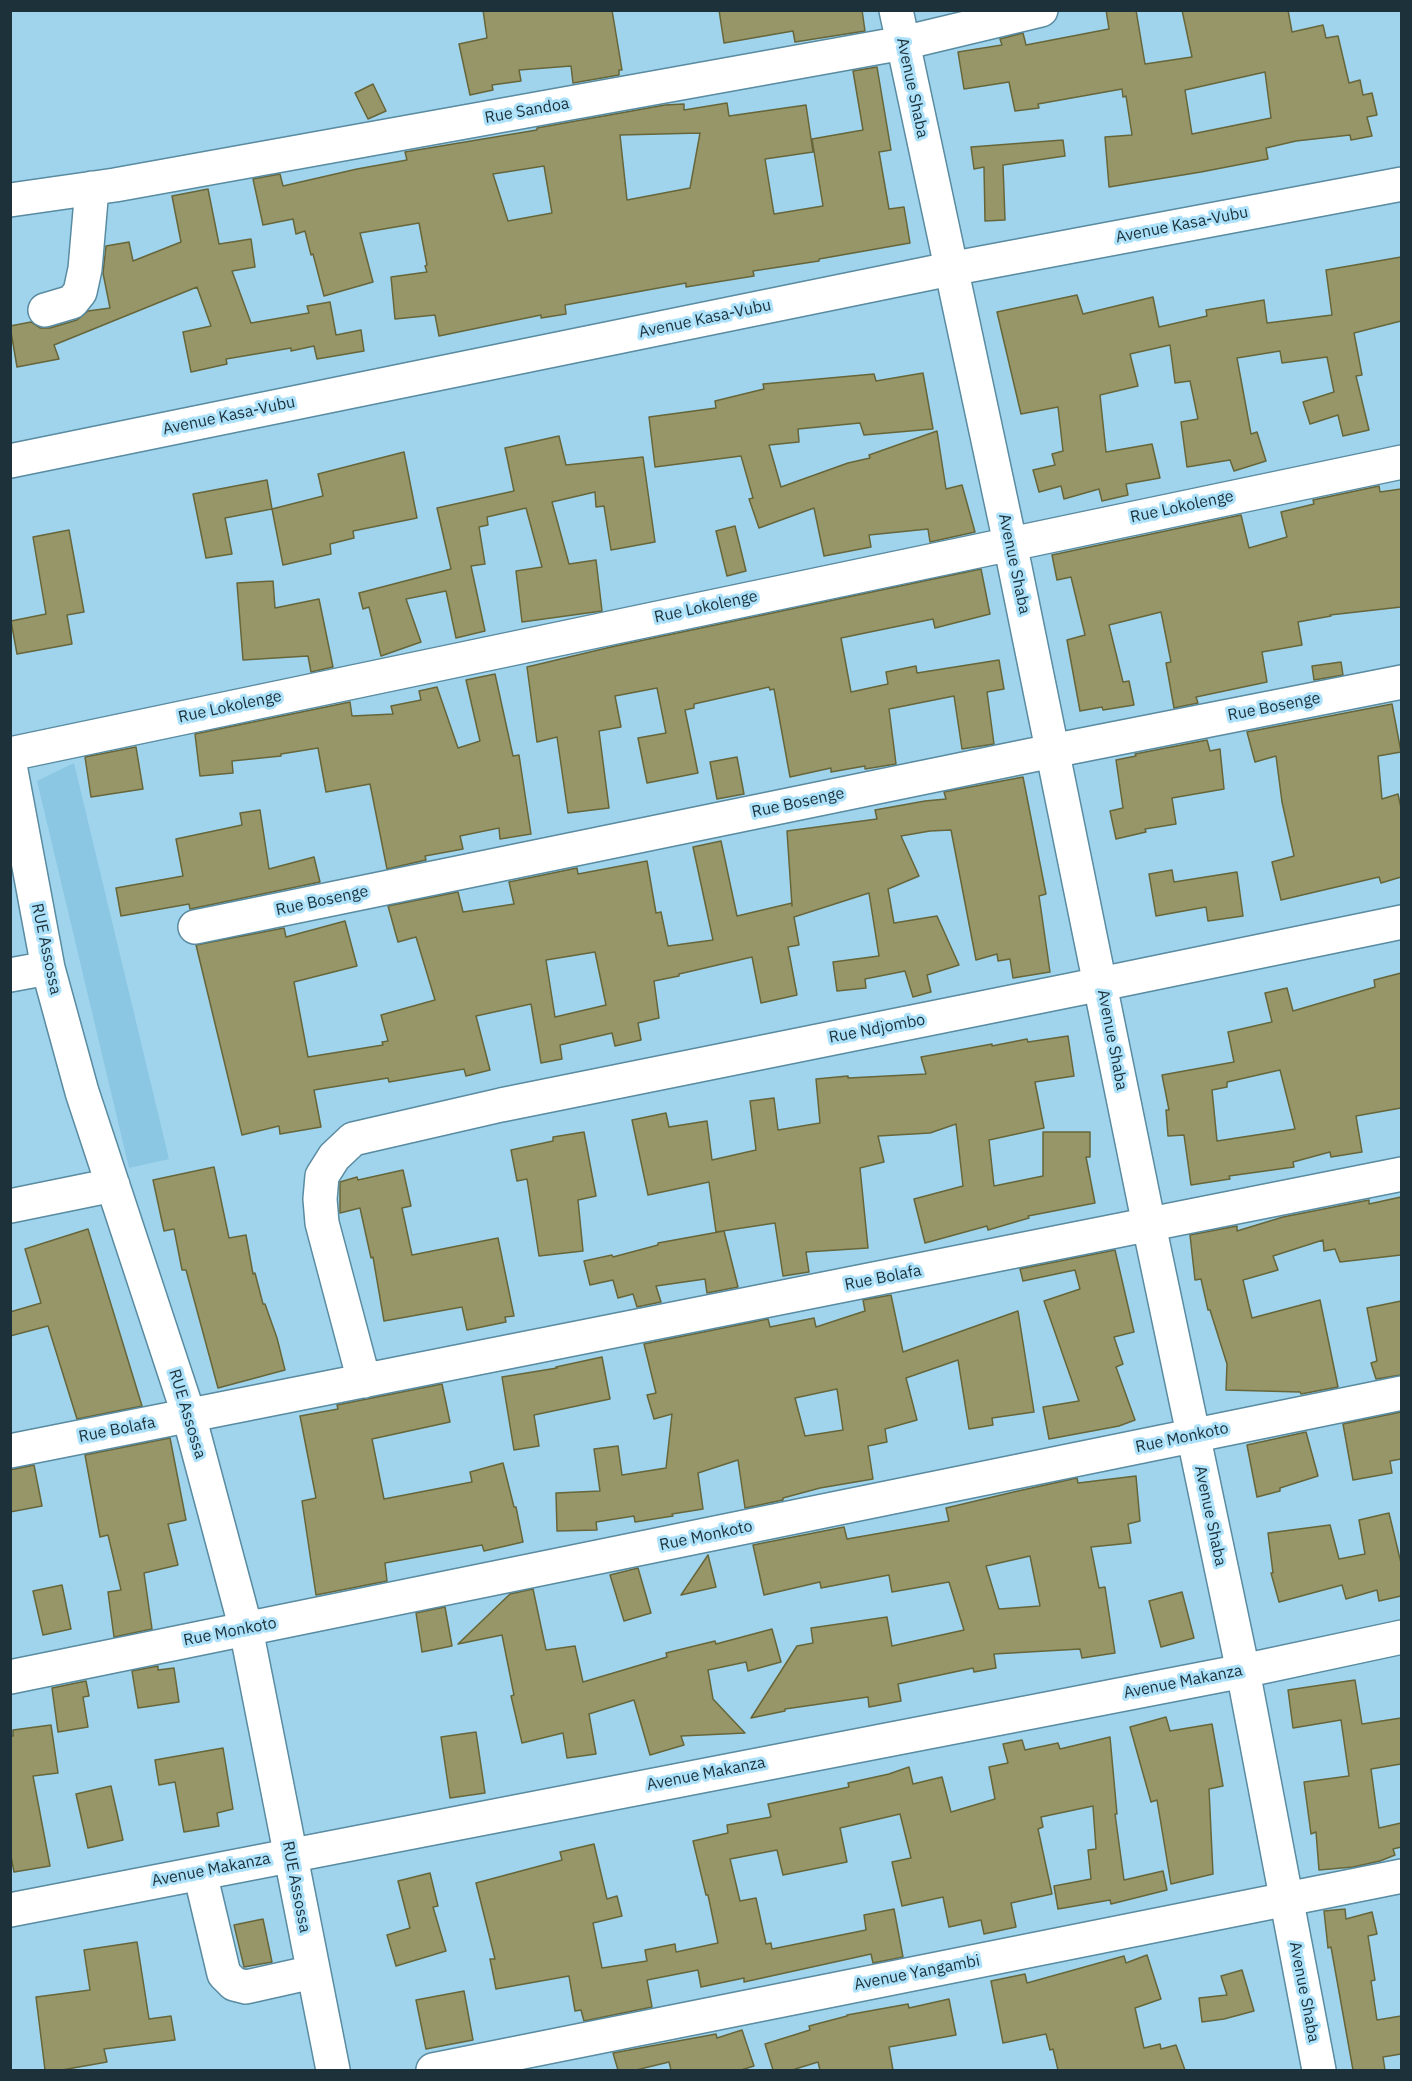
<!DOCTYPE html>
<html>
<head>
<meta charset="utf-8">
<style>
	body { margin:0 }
	#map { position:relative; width:1412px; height:2081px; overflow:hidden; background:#a0d4ed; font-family:"IBM Plex Sans",sans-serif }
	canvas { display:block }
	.frame { position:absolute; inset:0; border:12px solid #1c313a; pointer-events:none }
</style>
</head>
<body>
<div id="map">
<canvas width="1412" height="2081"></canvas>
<div class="frame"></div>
</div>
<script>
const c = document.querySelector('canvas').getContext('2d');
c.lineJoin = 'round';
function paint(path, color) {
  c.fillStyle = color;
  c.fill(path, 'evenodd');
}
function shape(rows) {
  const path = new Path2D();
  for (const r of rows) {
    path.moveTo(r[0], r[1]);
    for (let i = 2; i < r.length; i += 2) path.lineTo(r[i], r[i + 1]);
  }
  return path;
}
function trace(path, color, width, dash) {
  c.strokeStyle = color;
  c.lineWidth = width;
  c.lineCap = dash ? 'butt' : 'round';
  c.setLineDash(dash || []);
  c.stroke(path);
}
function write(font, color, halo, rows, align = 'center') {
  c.font = font + ' "IBM Plex Sans",sans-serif';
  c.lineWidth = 6;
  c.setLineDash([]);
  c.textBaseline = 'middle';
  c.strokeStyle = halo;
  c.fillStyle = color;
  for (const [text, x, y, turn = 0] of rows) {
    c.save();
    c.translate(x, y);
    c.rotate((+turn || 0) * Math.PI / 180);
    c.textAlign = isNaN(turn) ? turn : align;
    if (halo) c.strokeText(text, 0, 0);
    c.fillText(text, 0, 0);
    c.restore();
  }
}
paint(shape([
	[74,763,169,1159,129,1168,37,781]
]), '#8bc7e2');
const building = shape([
	[483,10,612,10,622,70,619,70,619,75,573,83,571,66,519,70,521,81,492,85,493,90,470,95,459,44,487,38,483,10],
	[719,10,862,10,865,31,795,42,793,31,724,43,719,10],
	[1106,10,1136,10,1145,64,1192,57,1182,10,1288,10,1292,32,1323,25,1326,38,1338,36,1349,83,1360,80,1363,95,1372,93,1377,115,1367,117,1372,136,1351,140,1350,135,1296,141,1266,148,1268,159,1201,172,1109,187,1105,137,1132,135,1126,96,1123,97,1122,89,1038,104,1039,108,1015,111,1009,82,964,89,958,52,1002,45,1000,39,1023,33,1026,45,1109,29,1106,10],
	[1265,72,1271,118,1192,134,1185,90,1265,72],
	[877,67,891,150,879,152,889,209,904,207,910,243,819,259,819,261,753,271,754,276,686,287,686,283,565,305,566,314,541,318,541,315,439,336,435,315,395,319,391,277,427,272,425,266,427,265,419,223,360,233,373,282,324,296,313,254,311,255,305,231,296,234,293,219,263,225,253,179,280,174,283,186,357,169,407,160,405,152,537,130,537,128,665,105,684,104,684,110,727,103,729,116,806,105,813,152,765,159,774,214,823,206,812,139,863,130,853,71,877,67],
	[700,133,690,188,627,200,620,135,700,133],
	[544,166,552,213,508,221,493,174,544,166],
	[373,84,386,111,368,119,355,93,373,84],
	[1063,140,1065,156,1003,165,1005,220,985,221,984,167,974,169,971,147,1063,140],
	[208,189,219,244,251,239,255,267,232,271,251,323,309,313,307,306,330,302,336,335,361,330,364,351,317,359,314,346,291,351,291,348,226,359,227,364,191,372,183,332,211,326,197,287,54,345,59,359,17,367,10,326,31,322,40,328,50,328,77,320,88,311,110,308,103,273,106,246,129,242,133,261,181,242,172,196,208,189],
	[1401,257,1401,321,1354,333,1362,375,1356,376,1369,430,1343,436,1338,415,1310,424,1303,402,1334,392,1327,357,1282,363,1280,351,1237,358,1251,434,1257,432,1266,461,1234,471,1230,460,1187,467,1181,422,1198,419,1190,381,1175,383,1170,345,1130,354,1138,386,1100,395,1106,452,1152,444,1160,478,1126,484,1128,495,1102,501,1099,489,1064,499,1061,486,1039,492,1033,470,1055,465,1052,454,1063,451,1058,407,1021,414,997,312,1077,295,1083,314,1153,297,1159,327,1207,316,1206,310,1264,300,1267,323,1332,315,1326,270,1401,257],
	[923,373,933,429,864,435,860,423,798,429,799,442,769,445,781,487,848,463,870,458,869,455,937,431,946,489,962,485,975,532,930,542,928,529,869,535,871,547,824,556,814,508,759,528,749,499,753,498,741,456,655,467,649,417,716,408,715,401,764,389,763,384,874,374,876,381,923,373],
	[559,436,566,465,643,457,655,542,611,550,604,506,596,507,595,492,552,502,569,564,596,560,602,611,522,622,516,571,542,567,526,508,487,517,488,525,479,527,485,564,471,566,485,631,456,638,446,591,406,599,421,642,381,656,369,607,363,609,359,593,451,569,437,508,514,491,505,448,559,436],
	[404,452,417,518,353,531,354,538,330,544,331,554,283,565,272,509,323,496,318,474,404,452],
	[267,480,272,509,225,518,232,554,206,558,193,494,267,480],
	[1379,486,1380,492,1401,489,1401,607,1330,615,1331,616,1298,622,1302,645,1262,652,1267,682,1196,697,1198,703,1174,708,1166,663,1171,662,1161,612,1109,625,1123,682,1129,681,1134,705,1103,710,1102,707,1080,711,1067,640,1085,635,1071,577,1057,580,1052,555,1241,515,1249,548,1287,537,1281,512,1314,504,1313,500,1379,486],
	[735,526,746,571,727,576,716,531,735,526],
	[69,530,84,612,67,615,72,644,17,654,11,621,46,614,33,537,69,530],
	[981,569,990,614,935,628,933,619,841,638,851,692,888,684,886,672,916,666,917,673,999,660,1004,689,987,692,994,744,962,749,954,696,889,709,896,764,865,769,865,766,831,772,831,768,790,777,774,689,770,690,769,687,694,704,694,708,685,710,698,773,647,783,638,738,666,733,657,688,615,696,621,727,599,731,609,808,568,813,557,737,537,742,527,667,611,647,981,569],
	[273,581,275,608,319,599,333,667,311,672,308,656,243,660,237,583,273,581],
	[1341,662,1343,675,1314,680,1312,666,1341,662],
	[495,674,513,756,519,755,531,834,500,839,499,828,460,836,463,849,425,856,426,860,387,869,370,784,326,792,318,748,281,754,281,756,232,761,233,773,200,776,195,734,350,702,352,716,393,714,391,706,421,700,419,691,437,687,458,748,480,741,466,680,495,674],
	[1392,704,1401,752,1378,756,1382,799,1398,794,1401,808,1401,877,1381,883,1379,877,1281,900,1272,862,1294,856,1282,802,1276,756,1255,762,1247,732,1392,704],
	[1207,740,1210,751,1220,749,1224,789,1172,798,1176,824,1145,829,1146,832,1116,839,1110,811,1123,808,1116,760,1136,756,1135,754,1207,740],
	[136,747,143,789,91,797,85,757,136,747],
	[737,757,744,794,717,799,710,762,737,757],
	[1023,777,1046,894,1039,896,1050,972,1013,978,1010,959,998,961,997,954,976,960,951,830,930,831,901,836,919,876,888,889,894,923,937,916,959,965,927,975,931,992,913,997,905,971,865,979,866,988,837,991,833,962,879,956,869,893,794,917,799,945,788,947,797,995,761,1003,752,957,679,974,679,976,654,981,659,1018,638,1023,641,1040,615,1046,612,1033,560,1045,562,1059,541,1063,531,1004,476,1016,490,1070,466,1076,464,1069,389,1082,388,1078,314,1090,321,1127,280,1134,279,1126,242,1135,196,945,284,928,286,937,345,921,357,966,294,982,308,1057,383,1045,382,1042,388,1041,381,1015,435,1000,416,937,398,942,388,906,458,892,463,912,514,904,509,882,577,868,578,874,647,861,656,913,661,912,668,946,713,940,693,847,721,841,737,916,792,903,792,906,787,831,877,819,875,810,925,801,946,799,944,792,1023,777],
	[595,952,606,1005,555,1017,546,960,595,952],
	[260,810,269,869,314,857,320,882,190,909,189,904,121,916,116,888,183,876,176,839,242,825,240,813,260,810],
	[1172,870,1174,882,1237,872,1243,916,1208,921,1206,907,1156,916,1149,874,1172,870],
	[1401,973,1401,1108,1356,1116,1362,1152,1331,1157,1330,1152,1293,1162,1294,1167,1229,1176,1230,1179,1191,1185,1184,1135,1168,1136,1166,1110,1169,1110,1162,1075,1234,1062,1228,1032,1272,1022,1265,993,1287,988,1293,1011,1375,987,1374,980,1401,973],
	[1280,1070,1295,1129,1217,1141,1212,1090,1227,1087,1227,1082,1280,1070],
	[1068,1036,1074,1076,1035,1082,1044,1128,989,1140,994,1186,1043,1176,1043,1132,1090,1132,1090,1157,1086,1157,1095,1203,1028,1216,1029,1218,988,1230,987,1226,925,1243,914,1199,963,1186,956,1124,930,1133,878,1136,884,1162,860,1168,868,1248,806,1252,809,1272,783,1276,775,1223,716,1232,709,1182,648,1195,632,1120,666,1113,669,1127,707,1121,712,1160,756,1150,750,1101,774,1098,778,1130,820,1123,816,1079,848,1076,848,1078,926,1074,921,1057,992,1044,992,1046,1027,1039,1028,1042,1068,1036],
	[584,1132,596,1196,578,1200,583,1251,539,1256,527,1179,517,1181,511,1150,553,1141,553,1137,584,1132],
	[214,1167,229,1238,246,1235,253,1274,255,1273,263,1304,265,1304,277,1338,285,1370,218,1388,186,1270,182,1270,174,1229,164,1231,153,1180,214,1167],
	[403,1170,411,1206,402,1208,412,1255,498,1238,514,1316,505,1317,506,1322,467,1330,462,1307,384,1321,373,1257,371,1258,360,1208,340,1213,340,1182,357,1177,358,1180,403,1170],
	[1401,1197,1401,1255,1340,1262,1335,1249,1324,1251,1323,1240,1273,1256,1278,1270,1243,1280,1252,1318,1320,1300,1338,1387,1301,1394,1300,1392,1226,1390,1227,1364,1210,1310,1208,1310,1201,1279,1195,1280,1190,1235,1237,1226,1237,1231,1283,1217,1369,1200,1369,1204,1401,1197],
	[88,1229,142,1406,77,1419,48,1326,10,1336,10,1312,41,1303,25,1249,88,1229],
	[724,1231,738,1287,707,1293,705,1279,656,1286,661,1302,637,1307,633,1294,618,1298,613,1280,590,1285,584,1261,612,1255,613,1257,658,1245,658,1243,724,1231],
	[1115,1250,1134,1332,1114,1337,1123,1364,1116,1367,1135,1420,1119,1426,1049,1439,1043,1407,1079,1401,1044,1301,1080,1289,1075,1270,1023,1281,1020,1269,1115,1250],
	[891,1295,903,1352,1018,1311,1034,1412,992,1418,993,1425,969,1429,958,1360,906,1378,917,1420,885,1429,887,1442,868,1446,873,1479,820,1488,783,1498,783,1500,745,1508,738,1460,698,1473,703,1509,672,1514,673,1516,635,1522,634,1516,596,1522,597,1530,557,1531,556,1493,600,1491,594,1449,618,1446,622,1475,666,1468,672,1414,654,1419,647,1395,656,1393,644,1344,768,1319,770,1327,814,1318,816,1327,865,1311,863,1300,891,1295],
	[837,1389,843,1430,805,1436,795,1398,837,1389],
	[1401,1301,1401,1375,1376,1379,1371,1363,1377,1361,1367,1308,1401,1301],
	[602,1357,610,1399,534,1415,539,1446,514,1450,502,1377,557,1368,556,1367,602,1357],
	[442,1384,450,1422,372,1439,384,1499,472,1482,470,1472,503,1463,514,1507,516,1507,523,1542,484,1551,482,1545,385,1563,387,1581,316,1595,302,1501,316,1498,300,1416,338,1409,337,1405,442,1384],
	[1401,1412,1401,1459,1390,1461,1392,1473,1353,1480,1343,1424,1401,1412],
	[1306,1432,1318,1476,1280,1488,1280,1491,1257,1497,1247,1445,1306,1432],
	[170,1438,186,1520,168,1524,178,1565,144,1573,152,1629,114,1637,108,1592,121,1590,108,1535,100,1537,85,1455,170,1438],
	[34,1465,42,1506,10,1512,10,1470,34,1465],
	[1136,1476,1140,1521,1128,1524,1131,1543,1091,1547,1099,1588,1105,1587,1115,1653,1082,1658,1080,1649,994,1654,996,1668,974,1672,973,1668,898,1684,901,1701,869,1707,868,1697,785,1709,785,1711,751,1718,797,1646,813,1643,811,1628,887,1617,892,1646,964,1630,949,1582,892,1592,889,1575,821,1588,820,1582,764,1595,753,1545,844,1527,847,1539,949,1521,946,1508,1018,1491,1077,1478,1078,1483,1136,1476],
	[1030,1556,1040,1606,999,1609,986,1566,1030,1556],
	[1389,1513,1401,1563,1401,1596,1379,1601,1377,1590,1346,1599,1342,1585,1279,1602,1271,1573,1273,1573,1268,1533,1330,1525,1339,1559,1365,1554,1359,1520,1389,1513],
	[708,1555,716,1587,681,1595,708,1555],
	[638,1568,651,1613,624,1621,610,1575,638,1568],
	[62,1585,71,1629,43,1635,33,1591,62,1585],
	[533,1589,546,1650,575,1646,583,1682,667,1657,666,1653,715,1641,716,1644,772,1629,781,1662,748,1671,746,1662,708,1670,713,1699,745,1733,681,1736,684,1745,650,1755,634,1700,589,1714,596,1754,567,1758,563,1733,522,1743,511,1696,514,1695,502,1635,458,1644,510,1594,533,1589],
	[1182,1592,1194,1638,1161,1647,1149,1601,1182,1592],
	[445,1607,452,1646,422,1652,416,1613,445,1607],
	[158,1666,158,1670,174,1668,179,1702,138,1708,132,1671,158,1666],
	[1355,1680,1362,1724,1401,1718,1401,1764,1371,1769,1379,1828,1401,1823,1401,1847,1393,1849,1395,1855,1380,1861,1353,1867,1319,1870,1316,1832,1311,1834,1304,1782,1349,1776,1341,1720,1293,1728,1288,1690,1355,1680],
	[86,1681,89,1696,83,1697,88,1727,58,1732,52,1688,86,1681],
	[1166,1717,1170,1731,1212,1724,1223,1786,1209,1789,1213,1874,1171,1884,1157,1800,1151,1802,1130,1727,1166,1717],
	[51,1725,58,1773,33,1776,50,1866,14,1872,10,1851,10,1736,13,1736,13,1730,51,1725],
	[476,1732,485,1793,450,1798,441,1737,476,1732],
	[1110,1737,1117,1814,1115,1814,1124,1880,1163,1871,1167,1890,1111,1904,1110,1900,1058,1909,1054,1886,1091,1879,1088,1850,1096,1849,1093,1806,1041,1817,1043,1827,1038,1829,1052,1894,1011,1903,1016,1927,984,1934,981,1920,949,1927,943,1897,902,1906,892,1862,911,1858,900,1814,840,1828,847,1862,783,1875,777,1850,730,1859,740,1901,756,1898,766,1944,771,1943,772,1949,866,1930,864,1915,894,1909,903,1957,873,1963,871,1954,744,1982,744,1978,701,1987,698,1970,647,1980,652,2007,584,2021,581,2010,575,2011,569,1976,496,1989,490,1959,495,1959,476,1883,562,1860,560,1852,594,1844,607,1899,617,1896,622,1916,593,1923,602,1968,647,1961,645,1950,675,1944,676,1952,718,1943,708,1895,706,1895,693,1841,728,1833,727,1825,771,1817,768,1804,849,1787,848,1783,889,1774,909,1767,913,1784,942,1777,951,1812,995,1799,989,1767,1008,1763,1003,1744,1022,1740,1025,1750,1058,1743,1060,1749,1110,1737],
	[223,1748,233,1809,217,1813,219,1826,184,1832,175,1782,159,1785,155,1760,223,1748],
	[111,1786,123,1840,88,1848,76,1794,111,1786],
	[430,1873,438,1906,433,1907,446,1951,396,1966,387,1935,410,1928,398,1881,430,1873],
	[1345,1909,1346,1919,1372,1912,1377,1934,1368,1936,1375,1980,1371,1981,1377,2020,1401,2016,1401,2054,1383,2057,1385,2070,1353,2070,1331,1947,1328,1948,1324,1911,1345,1909],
	[263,1919,272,1962,244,1967,234,1925,263,1919],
	[137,1942,149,2019,171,2016,175,2040,104,2049,107,2062,62,2070,45,2070,36,1997,90,1990,84,1950,137,1942],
	[1147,1955,1161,1999,1135,2008,1144,2048,1160,2044,1161,2049,1176,2045,1185,2070,1058,2070,1053,2049,1050,2050,1046,2034,1003,2043,991,1981,1025,1974,1027,1983,1124,1956,1126,1963,1147,1955],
	[1242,1970,1254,2011,1224,2019,1202,2022,1199,1998,1227,1995,1221,1976,1242,1970],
	[464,1991,473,2040,426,2049,416,2000,464,1991],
	[949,1999,956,2035,889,2047,893,2070,820,2070,818,2062,792,2070,773,2070,765,2044,810,2030,809,2026,847,2016,847,2015,908,2004,909,2008,949,1999],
	[742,2030,754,2066,741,2070,671,2070,669,2062,636,2070,618,2070,613,2053,716,2034,717,2038,742,2030]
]);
paint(building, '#969668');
trace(building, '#66663a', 1.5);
const minor = shape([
	[896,10,1010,543,1149,1225,1243,1671,1319,2070],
	[10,200,115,185,903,43,1041,10],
	[45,310,72,302,80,292,85,269,92,188],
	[10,754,1402,462],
	[10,765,48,968,82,1092,189,1416,246,1629,333,2070],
	[195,927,1052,751,1402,682],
	[10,975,48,968],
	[10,1206,113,1185],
	[364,1381,322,1223,320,1199,322,1176,334,1157,353,1139,501,1105,1101,984,1402,922],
	[10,1451,1402,1174],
	[10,1677,1402,1393],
	[200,1873,224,1974,234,1984,246,1987,313,1972],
	[10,1910,1243,1671,1402,1637],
	[433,2070,1402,1876]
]);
const major = shape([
	[10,461,950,269,1402,184]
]);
trace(minor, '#598ba1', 36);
trace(major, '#598ba1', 36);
trace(minor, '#fff', 33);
trace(major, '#fff', 33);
write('16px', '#1c313a', '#ade2fa', [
	["Avenue Shaba",912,88,78],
	["Rue Sandoa",527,111,-10],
	["Avenue Kasa-Vubu",1182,225,-11],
	["Avenue Kasa-Vubu",705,319,-12],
	["Avenue Kasa-Vubu",229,416,-12],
	["Rue Lokolenge",1182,507,-12],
	["Avenue Shaba",1014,564,78],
	["Rue Lokolenge",706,607,-12],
	["Rue Lokolenge",230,707,-12],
	["Rue Bosenge",1274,707,-11],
	["Rue Bosenge",798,803,-12],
	["Rue Bosenge",322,901,-12],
	["RUE Assossa",46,949,78],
	["Rue Ndjombo",877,1029,-11],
	["Avenue Shaba",1112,1040,79],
	["Rue Bolafa",883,1278,-11],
	["RUE Assossa",187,1414,73],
	["Rue Bolafa",117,1430,-11],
	["Rue Monkoto",1182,1438,-12],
	["Avenue Shaba",1210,1516,78],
	["Rue Monkoto",706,1536,-12],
	["Rue Monkoto",230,1632,-11],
	["Avenue Makanza",1183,1682,-11],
	["Avenue Makanza",706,1774,-11],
	["Avenue Makanza",211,1870,-11],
	["RUE Assossa",296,1887,79],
	["Avenue Yangambi",917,1973,-11],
	["Avenue Shaba",1304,1992,79]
]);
</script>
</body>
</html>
